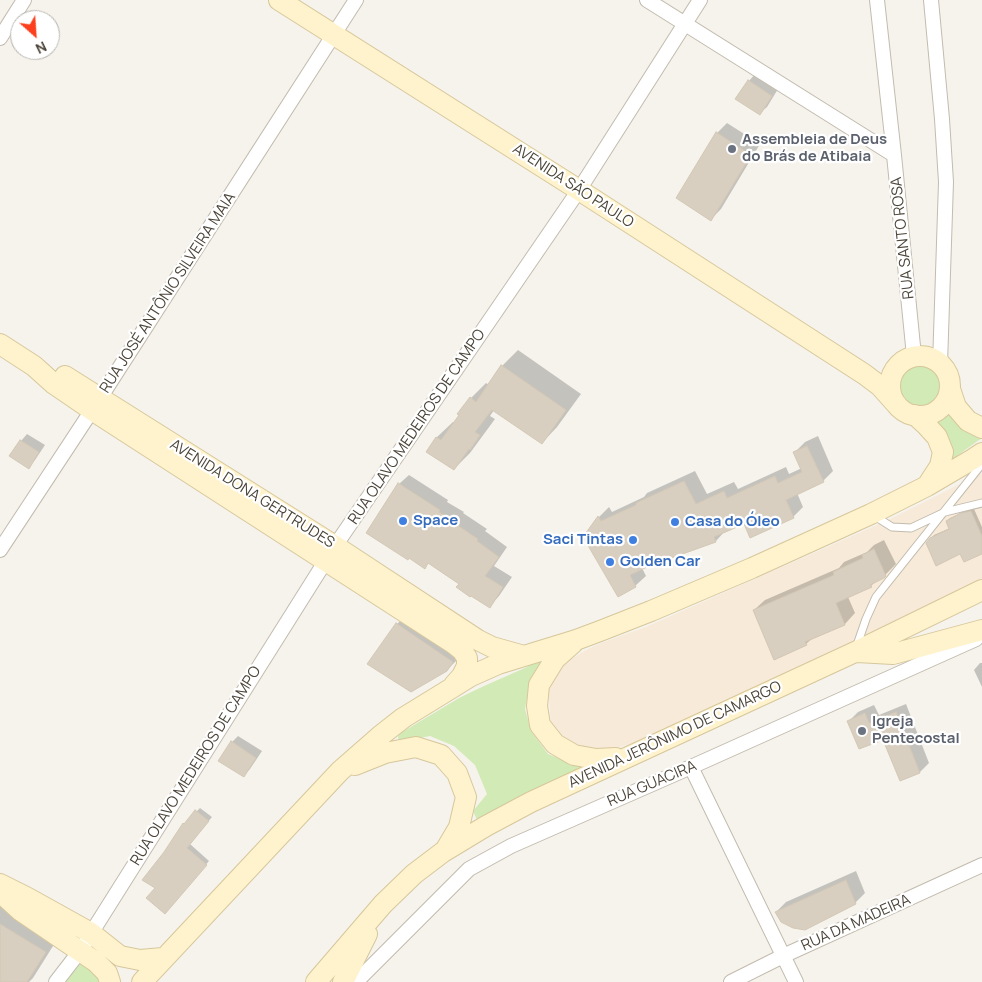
<!DOCTYPE html>
<html>
<head>
<meta charset="utf-8">
<style>
	body { margin:0 }
	#map { position:relative; width:982px; height:982px; overflow:hidden; background:#f6f3ec; font-family:Manrope,sans-serif }
	canvas { display:block }
	.north { position:absolute; left:10px; top:10px; width:50px; height:50px; box-sizing:border-box; background:#fff; border:1px solid #b7b4b0; border-radius:50%; rotate:154deg; font-size:14px; font-weight:700; line-height:20px; text-align:center; color:#4b4439 }
	.north::after { content:''; display:block; margin:auto; width:18px; height:22px; background:#fc3f1d; clip-path:polygon(50% 0,100% 100%,50% 72%,0 100%) }
</style>
</head>
<body>
<div id="map">
<canvas width="982" height="982"></canvas>
<div class="north">N</div>
</div>
<script>
const c = document.querySelector('canvas').getContext('2d');
c.lineJoin = 'round';
function paint(path, color) {
  c.fillStyle = color;
  c.fill(path, 'evenodd');
}
function shape(rows) {
  const path = new Path2D();
  for (const r of rows) {
    if (r.length === 3) {
      path.moveTo(r[0] + r[2], r[1]);
      path.arc(r[0], r[1], r[2], 0, 2 * Math.PI);
      continue;
    }
    path.moveTo(r[0], r[1]);
    for (let i = 2; i < r.length; i += 2) path.lineTo(r[i], r[i + 1]);
  }
  return path;
}
function trace(path, color, width, dash) {
  c.strokeStyle = color;
  c.lineWidth = width;
  c.lineCap = dash ? 'butt' : 'round';
  c.setLineDash(dash || []);
  c.stroke(path);
}
function write(font, color, halo, rows, align = 'center') {
  c.font = font + ' Manrope,sans-serif';
  c.lineWidth = 4.5;
  c.setLineDash([]);
  c.textBaseline = 'middle';
  c.strokeStyle = halo;
  c.fillStyle = color;
  for (const [text, x, y, turn = 0] of rows) {
    c.save();
    c.translate(x, y);
    c.rotate((+turn || 0) * Math.PI / 180);
    c.textAlign = isNaN(turn) ? turn : align;
    if (halo) c.strokeText(text, 0, 0);
    c.fillText(text, 0, 0);
    c.restore();
  }
}
paint(shape([
	[982,473,982,581,724,703,628,745,599,752,560,738,551,724,548,684,563,664,586,650,601,643,646,627,886,521]
]), '#f7ead8');
paint(shape([
	[916,365,922,365,930,368,936,371,942,381,943,395,938,402,931,405,921,407,910,404,902,394,899,386,900,380,903,374,909,367],
	[949,401,982,433,982,438,965,450,948,463,927,417,936,414,943,409],
	[538,659,545,663,528,692,525,709,531,731,548,754,567,762,581,761,585,769,525,793,477,820,473,811,487,794,475,765,454,746,430,736,399,742,398,737,399,734,459,698,484,686,527,667],
	[82,962,102,982,64,982]
]), '#d2eab5');
paint(shape([
	[755,74,778,89,767,107,760,113,749,81],
	[727,123,760,144,721,209,711,219,717,133],
	[518,350,581,394,557,427,542,443,494,410,490,416,495,419,470,453,454,469,428,451,437,437,453,422,455,423,471,398,486,383,489,385,502,366],
	[27,434,45,445,35,460,28,467,21,441],
	[818,436,833,471,823,481,797,493,803,507,793,517,744,523,725,531,716,541,663,560,663,558,642,568,646,576,635,586,585,537,599,517,609,507,612,512,644,497,647,493,695,471,707,494,734,482,738,489,786,467,789,474,802,468,795,452,805,442],
	[409,475,448,500,447,502,464,512,463,513,487,529,485,531,507,547,494,566,512,577,499,596,490,606,461,583,429,562,425,567,399,484],
	[974,509,982,527,982,552,961,553,931,539,934,535,950,528,947,521,950,518,966,511],
	[884,540,896,564,883,577,877,580,871,586,848,597,855,613,845,624,814,637,806,644,754,610,765,600,839,568,844,562,867,552,874,545],
	[411,610,461,656,447,670,369,664,397,624],
	[980,663,982,663,982,687,974,670],
	[906,704,929,763,920,772,901,780,884,738,849,721,858,712,874,705,879,715],
	[238,736,262,751,250,769,244,775,232,742],
	[200,808,212,817,190,844,209,861,168,909,157,888,165,853,184,824],
	[856,871,865,893,855,903,776,912,786,902],
	[0,902,58,938,33,978,29,982,4,982,0,980]
]), '#0003');
const building = shape([
	[748,80,772,96,760,115,735,99,748,80],
	[716,132,751,155,711,221,676,198,716,132],
	[501,365,566,410,542,444,492,410,475,432,480,435,470,450,469,449,454,470,426,452,436,437,441,440,459,415,457,414,470,397,476,402,501,365],
	[20,440,39,452,29,469,9,456,20,440],
	[807,446,824,482,786,500,794,518,750,538,744,524,714,537,716,542,663,561,662,560,630,575,636,587,618,597,583,537,598,516,601,521,636,505,636,503,684,481,696,504,724,491,727,498,775,476,778,483,802,472,793,452,807,446],
	[398,483,440,510,439,512,455,522,454,523,478,539,477,541,499,557,485,576,503,587,490,608,471,596,470,597,456,587,459,584,428,563,425,569,409,558,408,560,366,533,398,483],
	[971,511,982,536,982,554,964,562,960,554,936,566,926,543,930,538,949,529,946,521,961,513,971,511],
	[874,549,886,576,884,578,870,585,872,587,836,603,845,625,805,642,807,645,774,660,753,610,834,575,833,572,863,558,862,555,874,549],
	[396,623,453,662,447,671,411,692,367,664,396,623],
	[896,712,920,773,900,781,883,740,859,749,847,721,865,713,869,723,896,712],
	[231,741,256,758,244,777,218,761,231,741],
	[195,810,209,821,187,848,207,865,165,914,146,898,155,888,142,880,164,852,183,823,184,824,195,810],
	[846,880,856,904,805,930,793,928,781,922,775,912,846,880],
	[0,924,46,952,27,982,0,982,0,924]
]);
paint(building, '#d8cfc1');
trace(building, '#d3c7b4', 1);
const lane = shape([
	[873,515,892,527,911,528,945,512,982,503],
	[856,648,866,619,876,597,982,464]
]);
const street = shape([
	[647,0,894,155],
	[877,0,894,155,914,356],
	[931,0,942,119,946,182,940,364],
	[0,38,24,0],
	[0,550,100,398,356,0],
	[691,767,796,982],
	[56,982,80,951,335,546,579,190,700,0],
	[356,982,469,869,511,846,691,767,976,639],
	[731,982,783,956,982,865]
]);
const secondary = shape([
	[279,0,579,190,864,374,880,386,897,405],
	[0,344,34,366,54,384,92,410,453,643,462,650,467,658,467,666,462,676,454,685],
	[920,386,30],
	[65,376,335,546,478,640,492,647,524,656],
	[950,389,956,407,968,421,982,428],
	[915,415,927,426,937,437,943,452,940,466,927,486],
	[573,643,555,659,539,685,537,706,540,725,555,744,574,755,596,759,616,758],
	[857,652,893,654,982,630],
	[355,765,385,753,416,747,441,755,457,773,466,797,459,827,446,849],
	[0,884,28,898,91,933,120,956,140,960,163,958],
	[0,892,21,911,96,962,107,973,110,982],
	[142,982,340,771,380,736,403,718,442,694,471,676,498,664,576,640,600,631,651,611,752,568,871,514,927,486,973,459,982,453],
	[316,982,383,904,414,874,443,852,486,826,531,802,855,652,982,590],
	[343,982,367,934]
]);
trace(lane, '#c2bbae', 9);
trace(street, '#c2bbae', 16);
trace(secondary, '#d6c79b', 22);
trace(lane, '#fff', 7);
trace(street, '#fff', 14);
trace(secondary, '#fff3cd', 20);
for (const [x, y, r, color] of [
	[732,149,5,"#6b7280"],
	[403,521,5,"#3f7fe0"],
	[675,522,5,"#3f7fe0"],
	[633,540,5,"#3f7fe0"],
	[610,562,5,"#3f7fe0"],
	[862,731,5,"#6b7280"]
]) {
  const dot = new Path2D();
  dot.arc(x, y, r, 0, 2 * Math.PI);
  c.fillStyle = color;
  c.fill(dot);
  trace(dot, '#fff', 2);
}
write('bold 15px', '#5b616d', '#fff', [
	["Assembleia de Deus",742,140],
	["do Brás de Atibaia",742,157],
	["Igreja",872,722],
	["Pentecostal",872,739]
], 'left');
write('15px', '#4b4439', '#fff', [
	["AVENIDA SÃO PAULO",573,186,33],
	["RUA SANTO ROSA",903,238,-96],
	["RUA JOSÉ ANTÔNIO SILVEIRA MAIA",168,293,-57],
	["RUA OLAVO MEDEIROS DE CAMPO",417,427,-56],
	["AVENIDA DONA GERTRUDES",252,494,32],
	["AVENIDA JERÔNIMO DE CAMARGO",675,735,-25],
	["RUA OLAVO MEDEIROS DE CAMPO",196,766,-58],
	["RUA GUACIRA",652,784,-23],
	["RUA DA MADEIRA",856,923,-24]
]);
write('bold 15px', '#366cbe', '#fff', [
	["Space",413,521],
	["Casa do Óleo",685,522],
	["Saci Tintas",623,540,"right"],
	["Golden Car",620,562]
], 'left');
</script>
</body>
</html>
